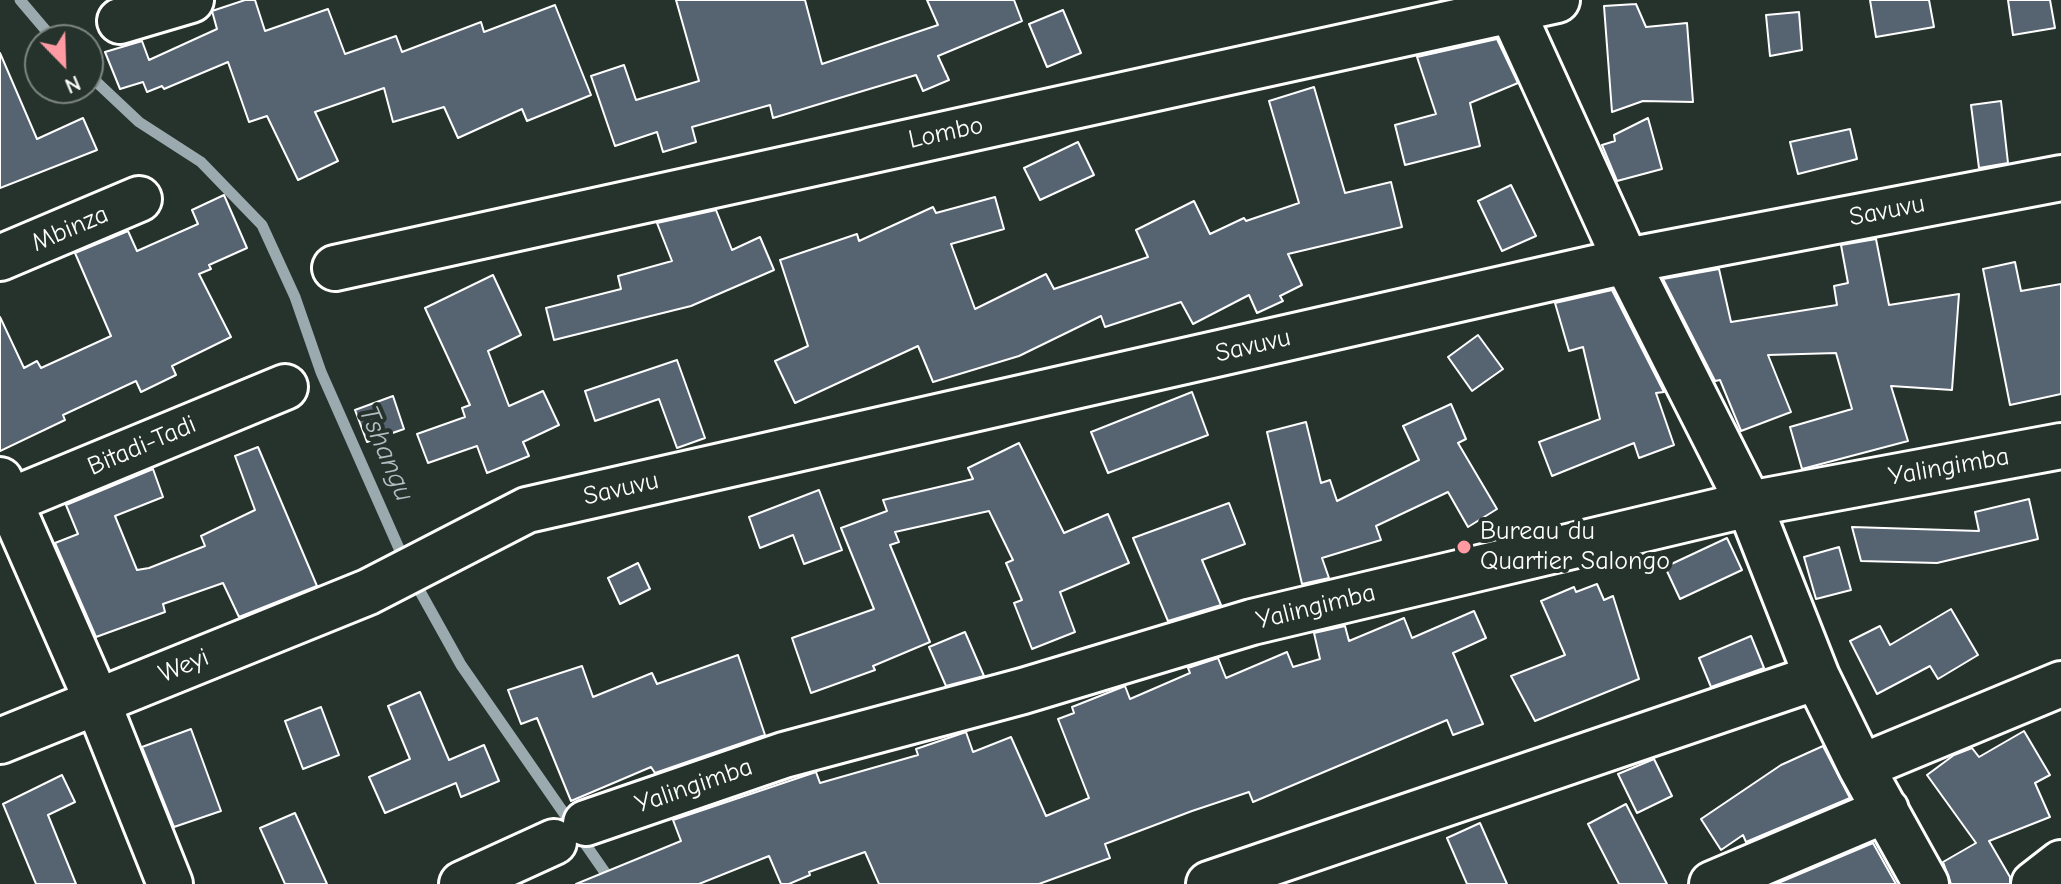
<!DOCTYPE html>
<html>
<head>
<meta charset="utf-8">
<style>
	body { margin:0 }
	#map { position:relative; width:2061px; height:884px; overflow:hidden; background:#26332d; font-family:"Comic Neue",sans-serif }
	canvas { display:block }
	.north { position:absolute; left:24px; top:24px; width:80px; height:80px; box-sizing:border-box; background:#26332d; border:2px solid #7d8581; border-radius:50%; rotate:157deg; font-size:22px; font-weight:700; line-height:32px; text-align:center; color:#fff }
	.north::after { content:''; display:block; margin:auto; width:28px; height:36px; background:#ff9aa2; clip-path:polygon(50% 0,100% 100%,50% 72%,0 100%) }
</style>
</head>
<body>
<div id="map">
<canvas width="2061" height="884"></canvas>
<div class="north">N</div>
</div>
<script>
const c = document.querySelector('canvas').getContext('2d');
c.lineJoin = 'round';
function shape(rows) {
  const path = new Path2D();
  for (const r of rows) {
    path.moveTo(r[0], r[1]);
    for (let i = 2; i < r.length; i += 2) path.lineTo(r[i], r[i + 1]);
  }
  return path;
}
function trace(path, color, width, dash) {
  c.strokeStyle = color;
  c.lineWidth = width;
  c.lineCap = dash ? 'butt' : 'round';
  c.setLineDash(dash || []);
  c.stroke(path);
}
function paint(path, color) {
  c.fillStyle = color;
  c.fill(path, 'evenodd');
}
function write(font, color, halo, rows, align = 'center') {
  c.font = font + ' "Comic Neue",sans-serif';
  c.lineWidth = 8;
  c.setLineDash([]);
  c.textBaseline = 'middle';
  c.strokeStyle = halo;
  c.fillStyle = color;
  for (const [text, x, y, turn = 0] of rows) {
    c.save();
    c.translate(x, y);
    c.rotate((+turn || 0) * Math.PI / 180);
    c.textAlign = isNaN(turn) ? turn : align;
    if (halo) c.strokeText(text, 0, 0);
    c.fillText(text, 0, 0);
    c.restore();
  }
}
trace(shape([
	[20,0,54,40],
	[88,74,139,122,201,162,262,225,295,297,321,372,405,562],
	[412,577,461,665,613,884]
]), '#9aaaaf', 11);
const building = shape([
	[245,0,255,0,265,31,328,9,345,54,396,36,402,52,481,22,484,32,555,5,591,95,527,121,522,109,458,138,444,107,393,122,384,88,315,112,338,161,298,180,267,116,249,122,228,62,164,89,162,86,147,92,143,82,120,89,105,52,142,41,149,60,217,29,212,11,245,0],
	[676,0,805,0,822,64,938,25,927,0,1014,0,1022,21,938,56,949,80,923,91,916,75,773,118,770,105,692,127,696,142,663,152,657,132,615,146,591,76,624,65,636,100,699,81,676,0],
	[1870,0,1929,0,1934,27,1876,37,1870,0],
	[2008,0,2050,0,2055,28,2013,35,2008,0],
	[1636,4,1646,27,1687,23,1693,102,1643,101,1612,112,1604,6,1636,4],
	[1063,10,1081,53,1047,67,1029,24,1063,10],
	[1799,12,1802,50,1770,56,1766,15,1799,12],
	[1497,39,1518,83,1470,103,1480,146,1405,165,1395,125,1436,114,1417,57,1497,39],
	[0,53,37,139,83,118,97,150,0,188,0,53],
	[1314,87,1345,193,1391,182,1402,227,1288,254,1302,285,1280,296,1283,301,1257,313,1249,295,1193,324,1181,302,1105,327,1101,316,1019,356,933,382,918,346,795,403,775,361,808,346,780,260,857,234,859,241,933,207,936,213,995,197,1004,229,951,244,975,309,1046,274,1054,289,1148,257,1136,230,1194,201,1210,234,1244,218,1246,221,1299,203,1269,101,1314,87],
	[2001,101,2008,163,1979,168,1971,105,2001,101],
	[1648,118,1662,169,1617,181,1602,145,1615,141,1614,135,1648,118],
	[1850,129,1857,159,1798,174,1790,142,1850,129],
	[1078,142,1094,175,1040,200,1024,168,1078,142],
	[1511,185,1536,236,1502,251,1478,201,1511,185],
	[224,195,247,248,209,265,211,269,199,274,231,337,172,366,176,375,141,392,136,381,63,415,65,420,0,451,0,317,24,368,37,361,41,368,111,336,75,253,128,231,137,251,198,224,192,210,224,195],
	[716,210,732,250,760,237,774,270,691,306,554,340,546,308,621,289,618,276,672,261,657,223,716,210],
	[1876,239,1889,305,1959,294,1952,390,1891,386,1908,441,1802,469,1790,427,1852,409,1836,353,1768,355,1791,412,1741,431,1720,380,1715,381,1663,279,1719,269,1731,322,1837,305,1834,286,1848,283,1841,245,1876,239],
	[2015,262,2021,291,2061,284,2061,394,2010,405,1983,269,2015,262],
	[493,275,521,335,488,351,509,406,543,391,559,425,523,442,529,456,487,473,477,446,428,463,417,434,465,417,462,408,470,405,425,308,493,275],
	[1612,290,1664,392,1656,393,1674,445,1639,458,1634,443,1552,476,1539,442,1600,419,1583,347,1569,351,1555,303,1612,290],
	[1478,335,1503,369,1472,391,1448,357,1478,335],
	[677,360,705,438,677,448,659,399,595,421,585,391,677,360],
	[1192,392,1208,435,1108,473,1091,432,1192,392],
	[393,396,404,429,367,442,355,410,393,396],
	[1451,404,1466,439,1458,443,1497,509,1468,527,1448,492,1376,526,1381,540,1322,558,1329,578,1302,584,1267,432,1306,422,1321,483,1330,480,1337,501,1419,460,1403,426,1451,404],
	[1019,443,1064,533,1108,514,1129,563,1060,592,1075,632,1032,649,1014,603,1022,600,1006,563,1013,560,989,511,895,532,899,542,890,545,930,642,873,666,875,670,811,693,792,638,874,609,841,528,887,511,883,500,973,479,968,468,1019,443],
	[258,447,317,586,239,617,223,583,163,604,165,612,96,637,55,543,78,534,66,505,153,469,163,497,115,516,137,570,149,568,205,546,201,536,255,510,235,456,258,447],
	[819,490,842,550,804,564,793,535,760,548,749,517,819,490],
	[2029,499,2038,539,1937,563,1861,561,1852,527,1979,531,1975,512,2029,499],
	[1229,503,1245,544,1202,560,1221,605,1168,621,1133,538,1229,503],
	[1727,538,1742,570,1680,599,1665,567,1727,538],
	[1839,547,1851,590,1816,599,1804,557,1839,547],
	[638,563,650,589,620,604,608,578,638,563],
	[1597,584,1604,600,1613,596,1639,679,1535,721,1511,676,1565,655,1541,601,1574,587,1576,592,1597,584],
	[1951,609,1978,655,1938,679,1930,666,1877,694,1850,641,1880,626,1890,645,1951,609],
	[1474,611,1486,638,1453,653,1483,724,1453,735,1447,720,1253,802,1249,792,1192,811,1105,844,1110,858,1039,884,879,884,865,852,809,872,810,875,789,884,781,884,769,856,699,884,576,884,681,841,673,820,816,772,820,783,918,755,916,749,966,732,973,752,1011,737,1046,816,1089,798,1058,719,1074,713,1072,707,1125,686,1130,699,1190,673,1188,668,1218,658,1226,678,1287,652,1293,667,1320,659,1314,633,1345,626,1349,641,1404,618,1412,638,1474,611],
	[965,632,984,676,946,686,929,647,965,632],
	[1751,636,1764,668,1711,687,1699,658,1751,636],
	[738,655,765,735,655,773,651,767,571,801,537,718,521,724,508,690,582,666,593,697,652,673,657,684,738,655],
	[420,692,449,760,484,745,499,781,461,797,456,783,385,813,369,777,410,759,388,706,420,692],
	[321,707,339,755,303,769,285,721,321,707],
	[191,729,221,811,174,827,142,747,191,729],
	[2024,731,2050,775,2035,783,2050,817,1989,841,2010,877,2010,884,1951,884,1943,862,1976,843,1927,775,1954,755,1972,748,1979,757,2024,731],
	[1823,746,1850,798,1746,842,1743,835,1721,850,1701,819,1781,765,1823,746],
	[1654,759,1672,796,1637,813,1618,774,1654,759],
	[62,775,75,802,48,815,76,884,36,884,3,804,62,775],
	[1626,804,1667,884,1619,884,1588,824,1626,804],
	[295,813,327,884,285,884,260,828,295,813],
	[1480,823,1507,884,1467,884,1447,838,1480,823],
	[1873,843,1896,884,1776,884,1873,843]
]);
paint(building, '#566370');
trace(building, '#fff', 2);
const minor = shape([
	[1507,0,1626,261,1749,504,1817,677,1861,767,1926,884],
	[120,21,191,0],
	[0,258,139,199],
	[335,268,1557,0],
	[0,480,97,701,170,884],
	[0,505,285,387],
	[0,741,368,592,527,510,1626,261,2061,178],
	[1861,767,2061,684],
	[586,823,784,755,1023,691,1252,622,1749,504,2061,446],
	[462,884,554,842],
	[1209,884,1817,677],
	[1712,884,1886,810],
	[2034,884,2061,863]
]);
trace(minor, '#fff', 50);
trace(minor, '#26332d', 44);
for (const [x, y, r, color] of [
	[1464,547,8,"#ff9aa2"]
]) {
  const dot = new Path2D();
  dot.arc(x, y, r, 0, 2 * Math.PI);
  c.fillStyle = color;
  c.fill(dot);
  trace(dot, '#26332d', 3);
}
write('26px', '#fff', '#26332d', [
	["Lombo",946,133,-12],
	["Savuvu",1887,211,-11],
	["Mbinza",70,229,-23],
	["Savuvu",1253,346,-13],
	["Bitadi-Tadi",142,446,-23],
	["Yalingimba",1949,467,-10],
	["Savuvu",621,489,-13],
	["Yalingimba",1316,607,-14],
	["Weyi",184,666,-22],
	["Yalingimba",694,786,-19]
]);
write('26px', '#fff', '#26332d', [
	["Bureau du",1480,532],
	["Quartier Salongo",1480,562]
], 'left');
write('italic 28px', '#b3bfc3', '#26332d', [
	["Tshangu",386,454,67]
]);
</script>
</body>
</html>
